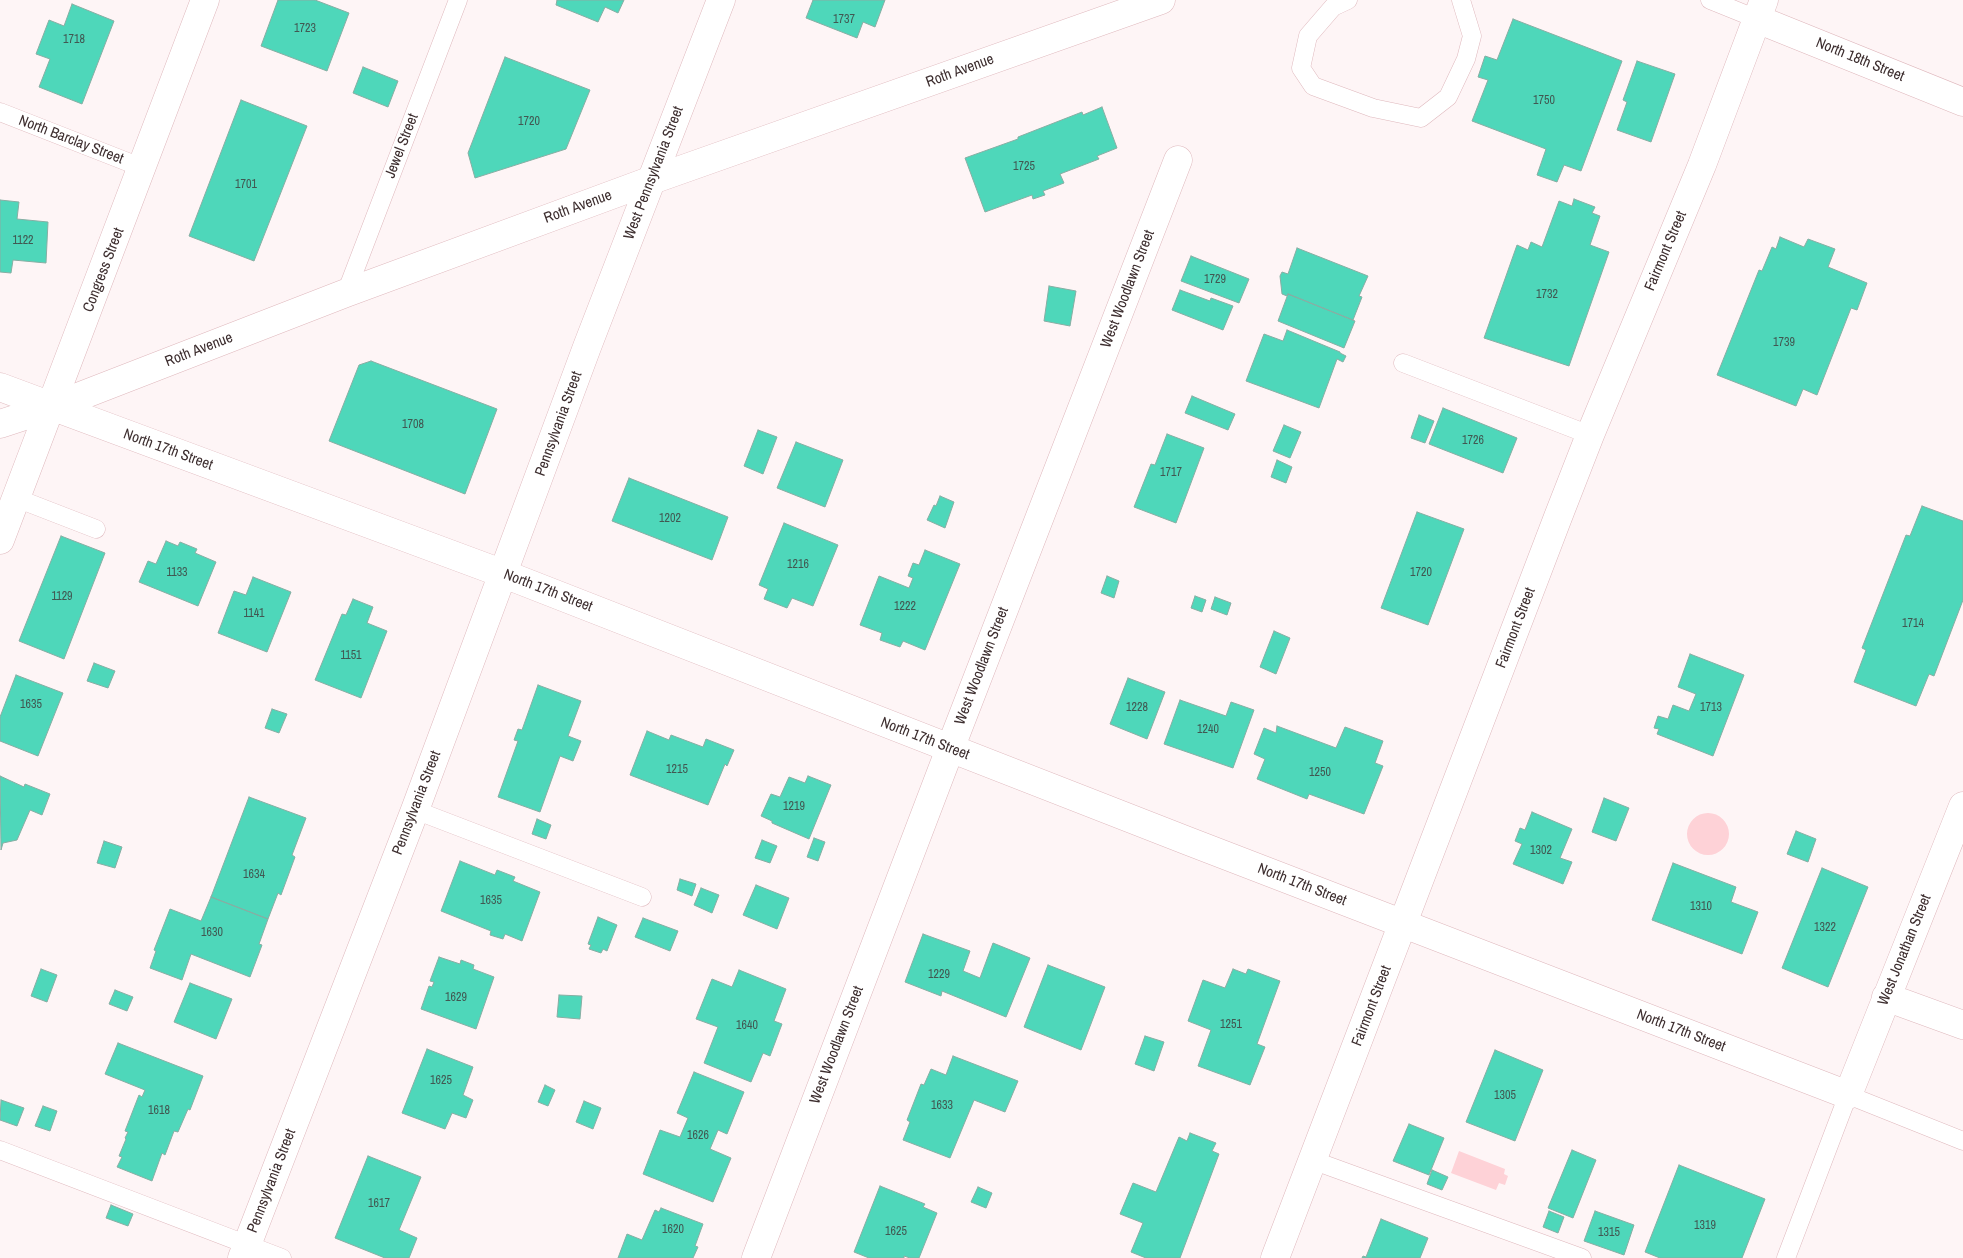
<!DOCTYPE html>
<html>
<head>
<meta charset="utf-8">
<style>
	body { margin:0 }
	canvas { display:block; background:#fef5f6 }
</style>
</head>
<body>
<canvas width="1963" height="1258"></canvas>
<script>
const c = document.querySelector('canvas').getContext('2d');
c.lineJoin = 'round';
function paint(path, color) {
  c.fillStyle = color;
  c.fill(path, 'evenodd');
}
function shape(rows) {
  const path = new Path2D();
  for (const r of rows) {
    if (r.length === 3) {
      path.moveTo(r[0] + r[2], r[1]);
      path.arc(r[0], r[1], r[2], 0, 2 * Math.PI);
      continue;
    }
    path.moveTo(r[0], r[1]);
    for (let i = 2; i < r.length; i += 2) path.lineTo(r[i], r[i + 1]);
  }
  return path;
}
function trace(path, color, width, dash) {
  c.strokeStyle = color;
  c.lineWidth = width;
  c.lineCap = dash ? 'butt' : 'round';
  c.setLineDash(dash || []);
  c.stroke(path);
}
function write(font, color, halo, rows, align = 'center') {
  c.font = font + ' "Archivo Narrow",sans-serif';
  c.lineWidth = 4;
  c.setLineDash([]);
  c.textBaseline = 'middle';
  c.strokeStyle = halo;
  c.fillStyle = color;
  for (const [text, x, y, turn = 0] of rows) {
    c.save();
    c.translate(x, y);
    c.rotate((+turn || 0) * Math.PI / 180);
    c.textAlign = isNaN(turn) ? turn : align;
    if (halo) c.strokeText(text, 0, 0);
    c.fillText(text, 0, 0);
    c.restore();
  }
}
paint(shape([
	[1708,834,21],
	[1459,1151,1505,1169,1504,1174,1508,1176,1505,1185,1499,1183,1496,1190,1451,1173]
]), '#fed2d7');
const building = shape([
	[278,0,315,0,349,13,327,71,261,46,278,0],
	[557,0,624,0,618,13,605,7,598,22,556,5,557,0],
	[813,0,885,0,875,27,863,22,857,38,806,18,813,0],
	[72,4,114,21,82,104,39,87,50,59,36,54,49,20,64,26,72,4],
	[1513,19,1622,61,1581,171,1564,165,1557,182,1537,175,1546,149,1472,121,1488,80,1478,77,1485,56,1497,60,1513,19],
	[505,57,590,90,566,149,475,178,468,153,505,57],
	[1637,61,1675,74,1651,142,1617,130,1627,102,1623,100,1637,61],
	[363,67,398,81,388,107,353,93,363,67],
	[241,100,307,126,254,261,189,236,241,100],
	[1102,107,1117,148,1097,156,1099,159,1060,174,1064,183,1043,191,1045,195,1033,199,1032,195,985,212,965,158,1018,139,1018,137,1082,112,1083,115,1102,107],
	[1574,199,1595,207,1592,213,1600,216,1590,245,1609,252,1569,366,1484,338,1517,245,1528,250,1531,242,1542,247,1559,201,1572,206,1574,199],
	[0,200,19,202,17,219,48,222,46,263,13,260,11,273,0,272,0,200],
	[1780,237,1804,247,1808,239,1835,249,1828,267,1867,283,1857,310,1851,308,1817,395,1803,389,1796,406,1717,375,1759,270,1762,271,1772,247,1776,249,1780,237],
	[1297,248,1368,276,1359,296,1362,297,1353,320,1288,294,1287,296,1282,294,1280,276,1282,272,1288,274,1297,248],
	[1191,256,1249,279,1239,303,1181,281,1191,256],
	[1049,286,1076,291,1070,326,1044,321,1049,286],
	[1180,290,1210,301,1211,298,1233,306,1223,330,1172,310,1180,290],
	[1288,294,1355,321,1344,348,1278,321,1288,294],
	[1287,330,1340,352,1340,353,1346,356,1343,362,1337,359,1319,408,1246,381,1264,334,1283,341,1287,330],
	[371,361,497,409,465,494,329,441,359,365,371,361],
	[1192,396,1235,414,1228,430,1185,413,1192,396],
	[1443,408,1517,438,1503,473,1429,444,1443,408],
	[1419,415,1434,421,1425,443,1411,438,1419,415],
	[1284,425,1301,432,1290,458,1273,451,1284,425],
	[758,430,777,437,763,474,744,466,758,430],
	[1167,434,1204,448,1176,523,1134,507,1151,464,1155,465,1167,434],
	[796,442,843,460,825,507,777,488,796,442],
	[1277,460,1292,467,1286,483,1271,477,1277,460],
	[629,478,728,517,712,560,612,521,629,478],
	[940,496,954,502,945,528,927,520,934,505,936,506,940,496],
	[1922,506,1963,521,1963,600,1934,676,1929,674,1916,706,1854,682,1866,650,1862,648,1906,535,1910,536,1922,506],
	[1417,512,1464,529,1428,625,1381,608,1417,512],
	[784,523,838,545,813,606,792,598,787,608,764,599,768,589,759,585,784,523],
	[61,536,105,553,64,659,19,641,61,536],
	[166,541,178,546,180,542,197,549,195,553,216,562,198,606,139,582,148,561,156,564,166,541],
	[925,550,960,564,925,650,903,641,900,647,880,640,882,633,860,625,879,576,909,588,913,578,908,576,913,563,919,565,925,550],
	[1107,576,1119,581,1114,598,1101,593,1107,576],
	[253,577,291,592,267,652,218,633,234,591,246,595,253,577],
	[1195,596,1206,600,1202,612,1191,608,1195,596],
	[1215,597,1231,603,1227,615,1211,609,1215,597],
	[353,599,373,607,367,623,387,631,361,698,315,680,342,614,346,615,353,599],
	[1274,631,1290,638,1276,674,1260,667,1274,631],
	[1690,654,1744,675,1713,756,1657,734,1659,729,1654,728,1658,716,1668,719,1673,705,1689,711,1696,694,1678,687,1690,654],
	[94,663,115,671,108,688,87,681,94,663],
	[16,675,63,693,38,756,0,741,0,717,16,675],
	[1128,678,1165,692,1147,739,1110,724,1128,678],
	[538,685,581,701,568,736,581,741,573,761,560,756,540,812,498,797,518,741,514,740,518,729,522,730,538,685],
	[1180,700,1226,716,1231,702,1254,710,1233,768,1164,744,1180,700],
	[272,709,287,714,279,733,265,728,272,709],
	[1277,726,1336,748,1345,727,1383,741,1375,763,1383,766,1364,814,1309,794,1307,799,1257,779,1265,759,1254,754,1264,728,1276,733,1277,726],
	[647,731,669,740,671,735,703,747,706,739,734,750,727,766,725,764,708,805,630,775,647,731],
	[0,776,24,787,25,784,50,794,42,815,30,810,17,840,3,843,1,850,0,776],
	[808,776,831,785,809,839,772,823,772,821,761,816,771,794,780,797,789,777,805,783,808,776],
	[249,797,306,818,292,855,295,857,281,895,278,893,268,919,211,897,249,797],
	[1604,798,1629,808,1616,841,1592,832,1604,798],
	[1532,812,1572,829,1560,858,1572,862,1563,884,1513,864,1522,844,1515,841,1520,828,1525,830,1532,812],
	[537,819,551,825,546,839,532,834,537,819],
	[1796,831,1816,839,1808,862,1787,854,1796,831],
	[814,838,825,842,818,861,807,857,814,838],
	[762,840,777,846,770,863,755,858,762,840],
	[104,841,122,847,115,868,97,863,104,841],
	[460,861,495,875,497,870,515,877,513,881,540,892,522,941,505,934,503,939,490,935,491,931,441,911,460,861],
	[1673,863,1736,887,1731,902,1758,912,1742,954,1652,920,1673,863],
	[1822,868,1868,887,1828,987,1782,968,1822,868],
	[680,879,696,884,692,896,677,890,680,879],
	[756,885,789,898,777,929,743,915,756,885],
	[701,888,719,895,712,913,694,905,701,888],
	[211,897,268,919,259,944,262,945,250,977,191,954,182,980,150,968,156,951,154,950,170,909,201,921,211,897],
	[598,917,617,925,607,951,603,949,601,953,589,949,591,945,588,944,598,917],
	[643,918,678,931,670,951,635,937,643,918],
	[923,934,970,951,963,971,980,978,993,943,1030,958,1006,1017,942,991,941,996,905,982,923,934],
	[439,957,460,964,461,960,474,965,473,969,494,977,476,1029,421,1009,429,986,432,987,434,982,430,981,439,957],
	[1048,965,1105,987,1081,1050,1024,1027,1048,965],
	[41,969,57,975,47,1002,31,996,41,969],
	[1233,969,1246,974,1248,969,1280,981,1257,1044,1265,1047,1250,1085,1198,1066,1211,1030,1188,1021,1203,980,1225,988,1233,969],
	[739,970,786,989,774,1021,782,1024,770,1056,763,1053,751,1082,704,1063,718,1027,696,1019,712,979,732,987,739,970],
	[190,983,232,999,216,1039,174,1022,190,983],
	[115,990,133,997,127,1011,109,1004,115,990],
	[559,995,582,996,580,1019,557,1017,559,995],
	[1145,1036,1164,1042,1154,1071,1135,1064,1145,1036],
	[118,1043,203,1076,190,1110,188,1109,178,1132,174,1131,165,1155,162,1153,152,1181,117,1167,122,1157,119,1156,126,1139,125,1138,128,1132,125,1131,139,1095,142,1097,145,1090,105,1074,118,1043],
	[427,1049,473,1067,463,1095,473,1100,466,1118,452,1113,445,1129,402,1113,427,1049],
	[1495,1050,1543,1070,1515,1141,1466,1122,1495,1050],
	[953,1056,1018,1081,1005,1112,974,1100,950,1158,903,1140,910,1122,907,1120,921,1084,924,1085,931,1069,946,1075,953,1056],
	[694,1072,744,1092,727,1134,718,1130,710,1149,731,1158,713,1202,643,1174,660,1130,680,1137,688,1118,677,1113,694,1072],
	[545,1085,555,1090,548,1106,538,1102,545,1085],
	[1,1100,24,1108,17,1126,0,1120,1,1100],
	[584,1101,601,1108,593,1129,576,1122,584,1101],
	[43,1106,57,1111,50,1131,35,1126,43,1106],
	[1409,1124,1444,1138,1429,1175,1393,1161,1409,1124],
	[1190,1133,1216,1143,1212,1151,1219,1154,1180,1258,1146,1258,1131,1252,1143,1223,1120,1214,1133,1183,1156,1192,1179,1137,1187,1141,1190,1133],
	[1572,1150,1596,1160,1573,1218,1548,1208,1572,1150],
	[368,1156,421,1177,399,1230,417,1238,409,1258,385,1258,335,1238,368,1156],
	[1679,1165,1765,1199,1742,1258,1660,1258,1645,1252,1679,1165],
	[1432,1170,1448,1177,1442,1190,1427,1184,1432,1170],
	[880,1186,925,1204,923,1207,937,1213,919,1258,910,1258,904,1256,904,1258,869,1258,854,1252,880,1186],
	[978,1187,992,1193,986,1208,971,1202,978,1187],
	[111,1205,133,1214,128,1226,106,1218,111,1205],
	[661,1208,703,1224,695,1246,698,1247,693,1258,618,1258,627,1234,642,1240,655,1210,659,1212,661,1208],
	[1549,1211,1564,1217,1558,1233,1543,1227,1549,1211],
	[1595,1211,1634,1225,1624,1255,1584,1241,1595,1211],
	[1381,1219,1428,1238,1420,1258,1362,1258,1363,1256,1366,1257,1381,1219]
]);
paint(building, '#4ed7ba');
trace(building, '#87aea3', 1);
const lane = shape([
	[1348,0,1333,7,1308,36,1301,68,1313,86,1373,108,1421,118,1448,97,1466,59,1472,36,1461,0],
	[1710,0,1757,19],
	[0,112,143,168],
	[346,293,458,0],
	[1403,363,1590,435],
	[16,498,96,529],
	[415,810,642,897],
	[0,1150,282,1258],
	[1312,1160,1582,1258],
	[1786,1258,1848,1095,1963,1141]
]);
const street = shape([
	[1757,19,1963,102],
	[0,387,504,574,1188,841,1848,1095,1963,806],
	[0,540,205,0],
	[1886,997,1963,1025],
	[242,1258,415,810,587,347,721,0],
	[756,1258,950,749,1178,160],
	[1275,1258,1558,517,1590,435,1702,165,1764,0]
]);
const secondary = shape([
	[0,424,52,407,346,293,652,180,1161,0]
]);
trace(lane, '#dfb8bd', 19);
trace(street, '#dfb8bd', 29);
trace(secondary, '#dfb8bd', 29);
trace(lane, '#fff', 18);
trace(street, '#fff', 28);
trace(secondary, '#fff', 28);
write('12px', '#415852', null, [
	["1737",844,20],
	["1723",305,29],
	["1718",74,40],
	["1750",1544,101],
	["1720",529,122],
	["1725",1024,167],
	["1701",246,185],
	["1122",23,241],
	["1729",1215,280],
	["1732",1547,295],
	["1739",1784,343],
	["1708",413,425],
	["1726",1473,441],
	["1717",1171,473],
	["1202",670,519],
	["1216",798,565],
	["1133",177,573],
	["1720",1421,573],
	["1129",62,597],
	["1222",905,607],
	["1141",254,614],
	["1714",1913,624],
	["1151",351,656],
	["1635",31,705],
	["1228",1137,708],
	["1713",1711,708],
	["1240",1208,730],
	["1215",677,770],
	["1250",1320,773],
	["1219",794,807],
	["1302",1541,851],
	["1634",254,875],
	["1635",491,901],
	["1310",1701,907],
	["1322",1825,928],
	["1630",212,933],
	["1229",939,975],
	["1629",456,998],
	["1251",1231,1025],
	["1640",747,1026],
	["1625",441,1081],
	["1305",1505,1096],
	["1633",942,1106],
	["1618",159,1111],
	["1626",698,1136],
	["1617",379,1204],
	["1319",1705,1226],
	["1620",673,1230],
	["1625",896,1232],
	["1315",1609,1233]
]);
write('15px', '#3d2e2f', '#fff', [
	["North 18th Street",1860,60,22],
	["Roth Avenue",960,71,-20],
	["North Barclay Street",71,140,21],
	["Jewel Street",402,146,-69],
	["West Pennsylvania Street",654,173,-69],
	["Roth Avenue",578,207,-20],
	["Fairmont Street",1666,251,-67],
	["Congress Street",104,270,-69],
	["West Woodlawn Street",1128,289,-69],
	["Roth Avenue",199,350,-21],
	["Pennsylvania Street",559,424,-70],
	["North 17th Street",168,450,20],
	["North 17th Street",548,591,21],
	["Fairmont Street",1516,628,-69],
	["West Woodlawn Street",982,666,-69],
	["North 17th Street",925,739,21],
	["Pennsylvania Street",417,803,-69],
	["North 17th Street",1302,885,21],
	["West Jonathan Street",1905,950,-68],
	["Fairmont Street",1372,1006,-69],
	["North 17th Street",1681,1031,21],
	["West Woodlawn Street",837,1045,-69],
	["Pennsylvania Street",272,1181,-69]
]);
</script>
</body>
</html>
